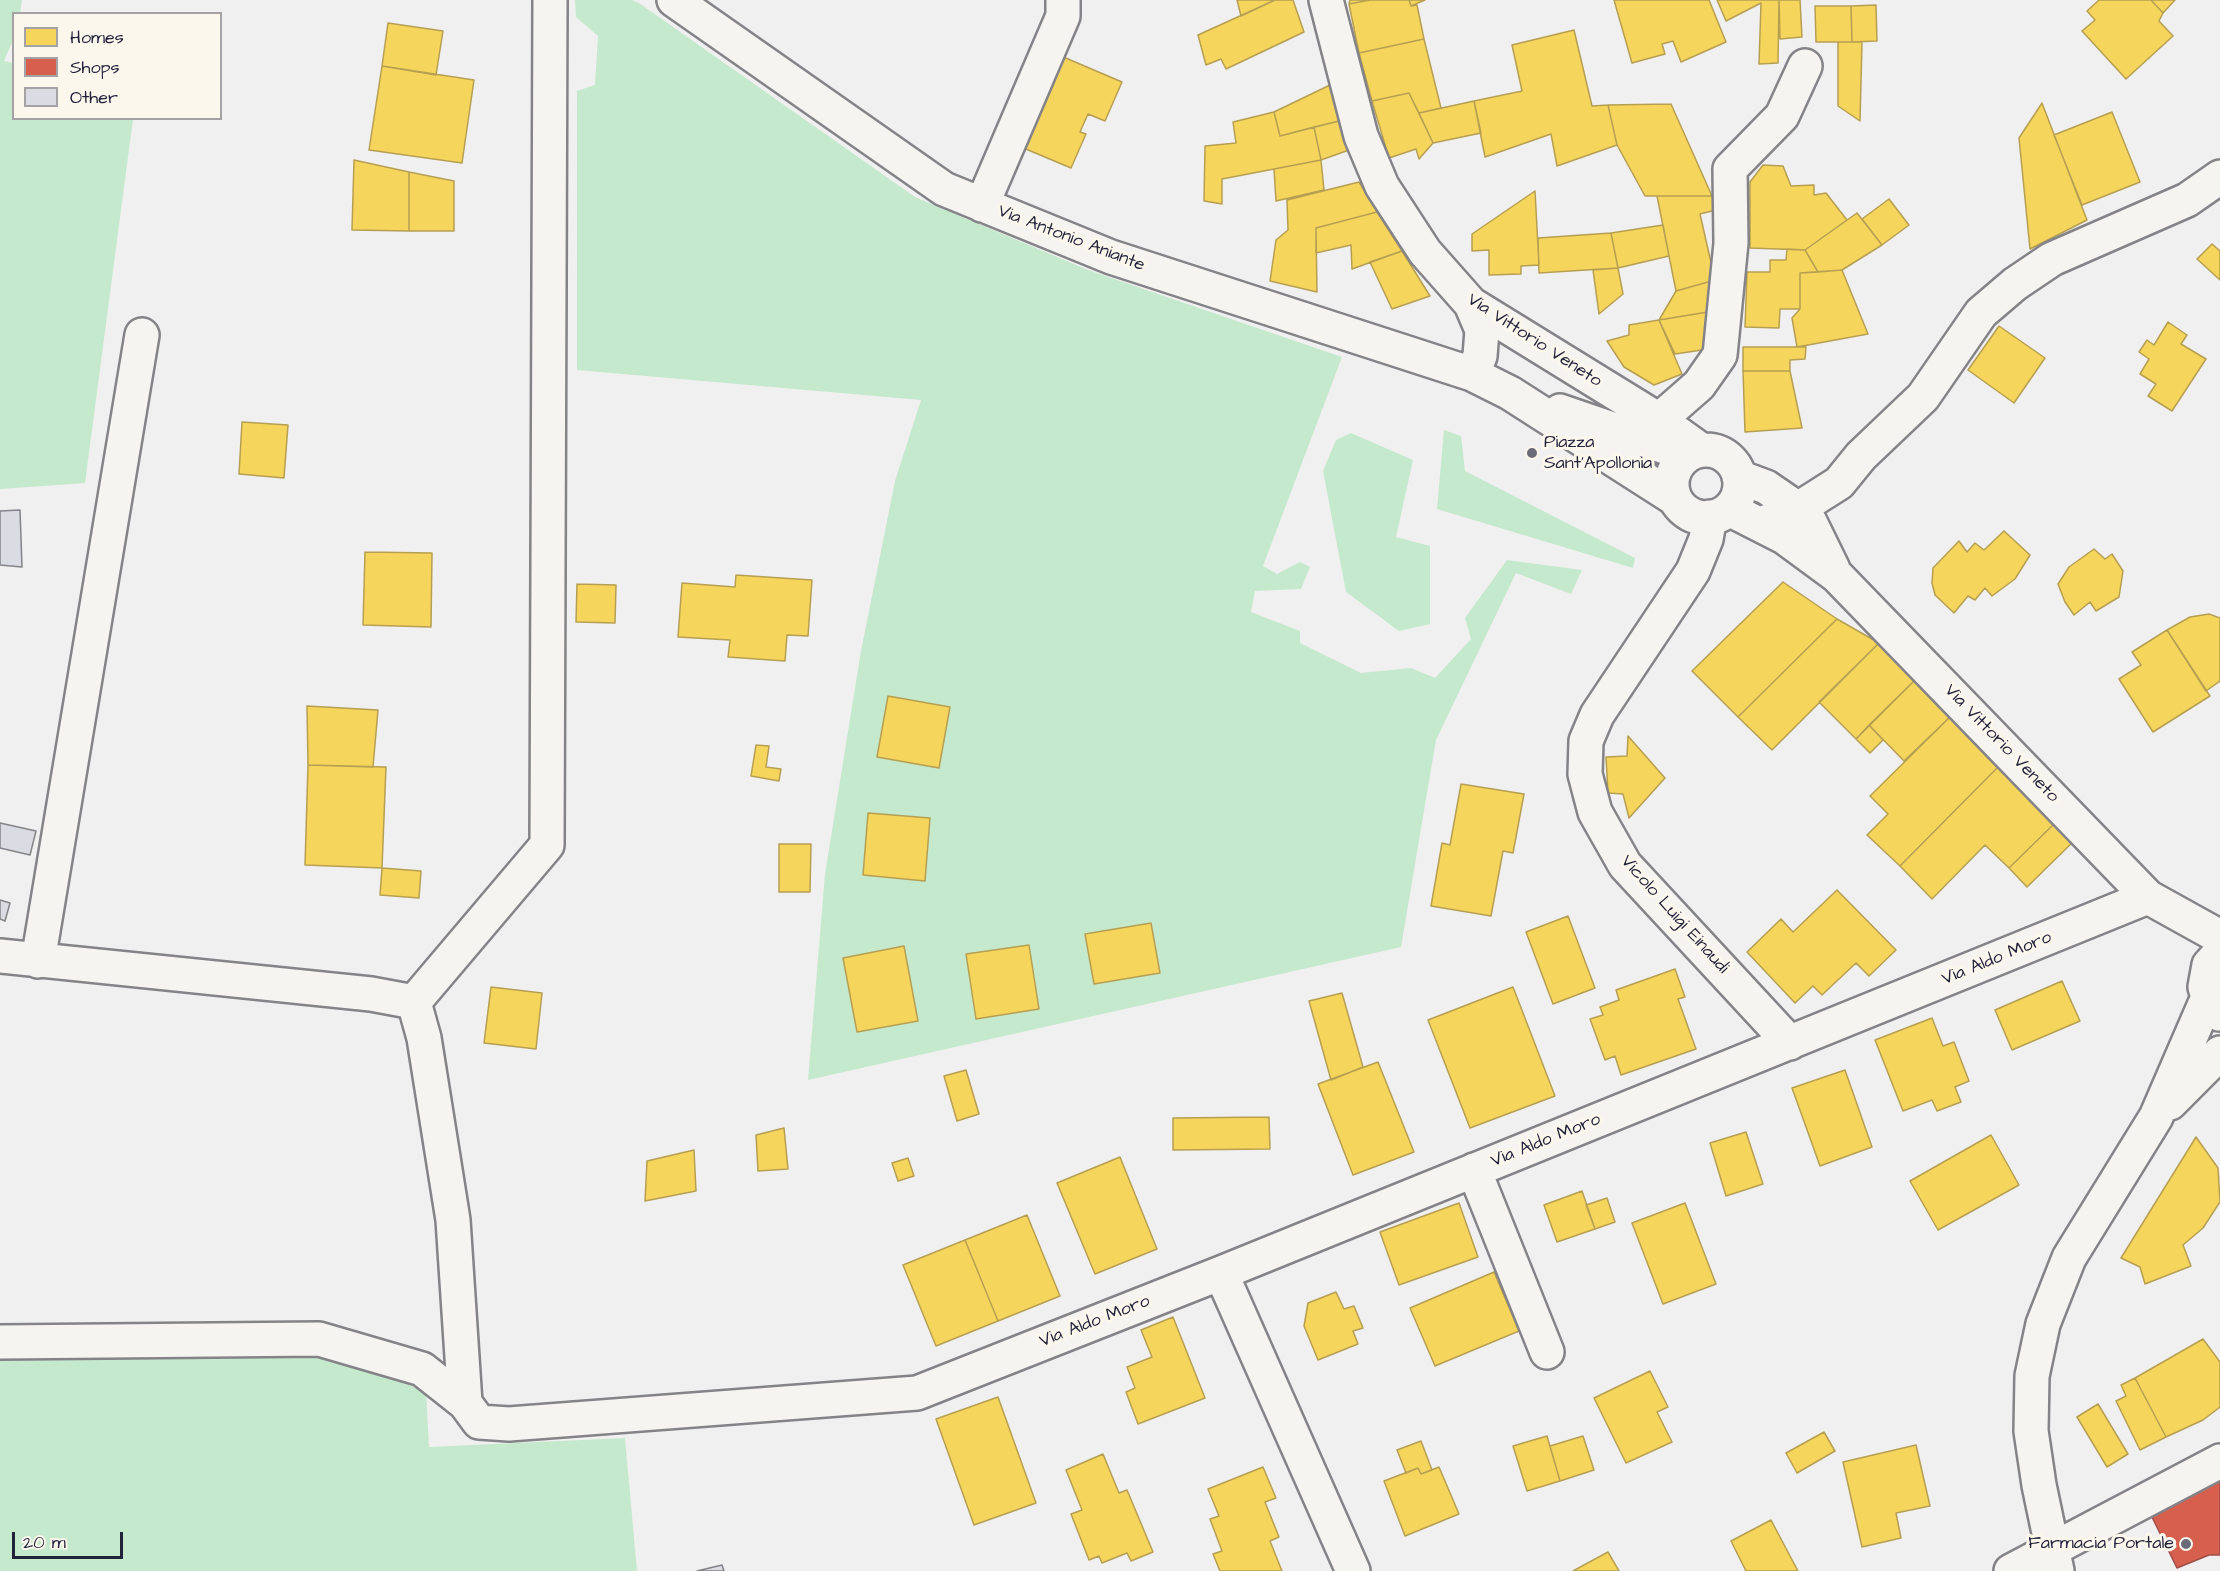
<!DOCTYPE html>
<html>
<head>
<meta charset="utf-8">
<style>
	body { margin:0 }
	#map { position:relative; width:2220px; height:1571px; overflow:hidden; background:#f1f0f0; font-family:"Architects Daughter",sans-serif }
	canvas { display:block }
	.legend { position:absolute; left:12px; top:12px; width:210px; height:108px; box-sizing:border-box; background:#fbf7ec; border:2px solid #a4a2a5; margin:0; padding:8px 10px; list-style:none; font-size:18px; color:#22223b }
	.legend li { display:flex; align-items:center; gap:12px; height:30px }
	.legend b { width:30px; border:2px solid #a4a2a5 }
	.scale { position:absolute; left:12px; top:1532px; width:111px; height:27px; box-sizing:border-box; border:3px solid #22223b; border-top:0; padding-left:8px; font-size:18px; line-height:21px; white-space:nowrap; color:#22223b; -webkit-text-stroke:4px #fbf7ec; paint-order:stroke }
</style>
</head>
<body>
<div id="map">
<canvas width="2220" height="1571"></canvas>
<ul class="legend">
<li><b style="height:16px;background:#f6d55c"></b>Homes</li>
<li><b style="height:16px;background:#d6604d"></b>Shops</li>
<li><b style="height:16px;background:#dbdbe3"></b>Other</li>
</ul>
<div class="scale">20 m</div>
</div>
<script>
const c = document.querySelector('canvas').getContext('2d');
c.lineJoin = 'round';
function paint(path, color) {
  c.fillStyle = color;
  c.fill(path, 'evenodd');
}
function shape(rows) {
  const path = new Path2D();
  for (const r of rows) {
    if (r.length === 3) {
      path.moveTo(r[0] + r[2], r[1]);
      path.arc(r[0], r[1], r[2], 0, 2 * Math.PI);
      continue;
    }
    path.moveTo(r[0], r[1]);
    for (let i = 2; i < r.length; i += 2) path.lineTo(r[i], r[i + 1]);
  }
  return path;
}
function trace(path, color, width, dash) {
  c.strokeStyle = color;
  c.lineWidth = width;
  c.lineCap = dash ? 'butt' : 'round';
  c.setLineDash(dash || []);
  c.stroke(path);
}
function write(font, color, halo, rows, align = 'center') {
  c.font = font + ' "Architects Daughter",sans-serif';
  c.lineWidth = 6;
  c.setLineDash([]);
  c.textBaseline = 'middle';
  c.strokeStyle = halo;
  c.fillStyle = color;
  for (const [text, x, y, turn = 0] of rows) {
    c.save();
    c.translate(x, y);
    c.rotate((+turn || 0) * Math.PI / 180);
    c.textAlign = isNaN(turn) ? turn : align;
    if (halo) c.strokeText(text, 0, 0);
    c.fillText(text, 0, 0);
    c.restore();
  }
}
paint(shape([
	[0,0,22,0,20,13,14,14,13,40,4,61,13,63,14,118,133,119,85,483,0,489],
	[575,0,632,0,639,3,915,197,1088,270,1342,357,1263,566,1277,574,1300,562,1310,567,1301,589,1255,591,1251,612,1300,631,1300,643,1361,673,1411,668,1435,678,1471,639,1465,618,1507,560,1582,570,1571,594,1516,573,1436,740,1401,947,808,1080,825,874,861,651,895,481,921,400,577,370,577,91,595,85,598,36,576,17],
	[1444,430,1461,436,1465,471,1635,558,1633,568,1437,509],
	[1351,433,1413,460,1396,537,1430,546,1430,624,1399,631,1346,592,1323,471,1336,440],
	[314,1353,343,1358,426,1392,429,1447,625,1438,637,1571,0,1571,0,1358]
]), '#c5e9cc');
const homes = shape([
	[1237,0,1275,0,1241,16,1237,0],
	[1275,0,1293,0,1304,32,1226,69,1221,59,1206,65,1198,35,1275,0],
	[1350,0,1370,0,1349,4,1350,0],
	[1370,0,1409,0,1411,6,1417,5,1424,39,1359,53,1349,4,1370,0],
	[1409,0,1425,0,1411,6,1409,0],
	[1614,0,1709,0,1726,42,1681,62,1673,41,1662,44,1665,54,1632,63,1614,0],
	[1717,0,1779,0,1778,63,1759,64,1761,3,1726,21,1717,0],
	[1779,0,1800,0,1802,37,1780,39,1779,0],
	[2099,0,2151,0,2163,13,2159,21,2173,36,2126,79,2082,31,2095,20,2087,11,2099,0],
	[2151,0,2175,0,2163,13,2151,0],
	[1876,5,1877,41,1852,42,1851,6,1876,5],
	[1815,6,1851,6,1852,42,1816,42,1815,6],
	[388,23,443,31,436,75,382,66,388,23],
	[1574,30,1592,106,1608,105,1617,145,1557,166,1551,134,1485,157,1474,101,1522,91,1512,45,1574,30],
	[1424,39,1441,108,1419,113,1409,93,1372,101,1359,53,1424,39],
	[1838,42,1862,42,1860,121,1838,106,1838,42],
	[1061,56,1122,82,1105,121,1088,114,1080,132,1086,134,1071,168,1021,147,1061,56],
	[382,66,474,80,462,163,369,150,382,66],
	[1330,85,1339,121,1280,136,1274,112,1330,85],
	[1409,93,1433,143,1419,159,1416,149,1389,158,1372,101,1409,93],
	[1474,101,1481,133,1433,143,1419,113,1474,101],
	[2042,103,2087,220,2030,249,2019,138,2042,103],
	[1671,104,1712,196,1645,196,1617,145,1608,105,1671,104],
	[1274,112,1280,136,1314,127,1321,160,1222,179,1222,204,1204,201,1205,146,1236,143,1233,122,1274,112],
	[2112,112,2140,182,2082,205,2054,135,2112,112],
	[1339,121,1349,150,1321,160,1314,127,1339,121],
	[354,160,409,172,409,231,352,230,354,160],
	[1321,160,1324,190,1276,201,1274,169,1321,160],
	[1763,165,1783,166,1791,186,1814,185,1814,195,1826,193,1847,220,1805,250,1750,248,1750,182,1763,165],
	[409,172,454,181,454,231,409,231,409,172],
	[1359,182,1377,212,1316,228,1317,292,1270,281,1276,240,1288,230,1287,200,1359,182],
	[1535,191,1539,265,1521,266,1521,274,1489,275,1489,250,1472,251,1472,234,1535,191],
	[1657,196,1712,196,1716,210,1700,214,1715,280,1676,291,1657,196],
	[1889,199,1909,225,1882,245,1862,219,1889,199],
	[1377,212,1402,251,1352,269,1351,245,1316,253,1316,228,1377,212],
	[1857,213,1882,245,1842,270,1818,272,1805,250,1857,213],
	[1663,225,1669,256,1618,268,1611,233,1663,225],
	[1611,233,1618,268,1539,273,1538,238,1611,233],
	[2212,244,2220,251,2220,280,2197,259,2212,244],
	[1787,249,1805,250,1818,272,1800,273,1800,309,1780,309,1779,328,1745,327,1747,272,1770,272,1770,260,1786,260,1787,249],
	[1402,251,1430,296,1392,309,1370,262,1402,251],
	[1618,268,1623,294,1599,314,1593,270,1618,268],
	[1842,270,1868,334,1797,347,1792,318,1800,309,1800,273,1842,270],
	[1715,280,1714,311,1659,320,1676,291,1715,280],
	[1714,311,1709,349,1675,354,1659,320,1714,311],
	[1659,320,1682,374,1654,385,1624,367,1607,341,1629,335,1629,325,1659,320],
	[2168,322,2187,335,2181,344,2206,359,2172,411,2148,396,2156,384,2140,374,2149,359,2139,352,2147,340,2154,345,2168,322],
	[1999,326,2045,358,2014,403,1968,370,1999,326],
	[1743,347,1806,347,1805,359,1790,360,1790,371,1743,371,1743,347],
	[1743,371,1790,371,1802,428,1745,432,1743,371],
	[242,422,288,425,284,478,239,474,242,422],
	[2004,531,2030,555,2015,579,1992,596,1985,588,1975,600,1968,596,1954,613,1935,595,1932,583,1933,568,1959,541,1967,552,1975,543,1984,550,2004,531],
	[2094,549,2105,559,2112,554,2123,571,2119,597,2096,611,2090,602,2074,615,2065,602,2058,584,2069,567,2094,549],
	[365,552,432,553,431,627,363,625,365,552],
	[736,575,812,580,808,636,787,635,785,661,728,657,730,640,678,637,682,583,735,587,736,575],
	[1783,582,1837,619,1738,717,1692,671,1783,582],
	[577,584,616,585,615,623,576,622,577,584],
	[2209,614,2220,618,2220,681,2206,691,2167,630,2190,617,2209,614],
	[1837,619,1879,643,1772,750,1738,717,1837,619],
	[2167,630,2210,696,2153,732,2119,679,2141,665,2132,652,2167,630],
	[1879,643,1915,680,1856,739,1819,702,1879,643],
	[1915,680,1951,716,1904,761,1869,725,1915,680],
	[888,696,950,707,939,768,877,757,888,696],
	[307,706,378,710,373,767,308,765,307,706],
	[1951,716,2000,765,1900,866,1867,835,1888,814,1870,796,1951,716],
	[1869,725,1883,740,1870,753,1856,739,1869,725],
	[1628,736,1665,778,1629,818,1623,794,1608,793,1606,757,1627,756,1628,736],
	[756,745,769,746,766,767,781,769,779,781,751,776,756,745],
	[308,765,386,767,382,868,305,865,308,765],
	[2000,765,2056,822,2009,868,1985,845,1932,899,1900,866,2000,765],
	[1461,784,1524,794,1513,853,1503,851,1491,916,1431,906,1442,843,1450,845,1461,784],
	[868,813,930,818,925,881,863,875,868,813],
	[2056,822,2074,841,2027,887,2009,868,2056,822],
	[779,844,811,844,810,892,779,892,779,844],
	[382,868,421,871,419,898,380,895,382,868],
	[1837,890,1896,950,1869,976,1856,963,1822,995,1813,986,1795,1003,1747,952,1781,919,1793,932,1837,890],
	[1568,916,1595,988,1553,1004,1526,932,1568,916],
	[1151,923,1160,973,1094,984,1085,934,1151,923],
	[1029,945,1039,1009,976,1019,966,954,1029,945],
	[904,946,918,1021,857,1032,843,958,904,946],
	[1675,969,1685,997,1678,999,1696,1049,1621,1075,1615,1056,1605,1060,1590,1019,1603,1015,1600,1007,1619,1000,1616,990,1675,969],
	[2062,981,2080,1021,2012,1050,1995,1010,2062,981],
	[491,987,542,993,536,1049,484,1043,491,987],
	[1513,987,1555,1096,1470,1128,1428,1020,1513,987],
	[1342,993,1363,1067,1331,1080,1309,1001,1342,993],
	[1932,1018,1943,1046,1954,1042,1969,1081,1955,1087,1961,1102,1937,1111,1932,1100,1903,1111,1875,1040,1932,1018],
	[1378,1062,1414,1152,1353,1175,1318,1084,1378,1062],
	[966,1070,979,1114,957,1121,944,1076,966,1070],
	[1845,1070,1872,1147,1820,1166,1792,1088,1845,1070],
	[1269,1117,1270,1149,1173,1150,1173,1118,1269,1117],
	[784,1128,788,1169,758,1171,756,1135,784,1128],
	[1746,1132,1763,1184,1726,1196,1710,1143,1746,1132],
	[1991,1135,2019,1185,1938,1230,1910,1181,1991,1135],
	[2196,1137,2218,1168,2220,1202,2203,1228,2183,1245,2191,1266,2145,1284,2140,1267,2121,1258,2196,1137],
	[694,1150,696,1191,645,1201,647,1161,694,1150],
	[1120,1157,1157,1249,1095,1274,1057,1183,1120,1157],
	[908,1158,914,1176,898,1181,892,1163,908,1158],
	[1582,1191,1595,1229,1557,1242,1544,1205,1582,1191],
	[1607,1198,1615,1222,1595,1229,1586,1205,1607,1198],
	[1459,1203,1478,1257,1399,1285,1380,1232,1459,1203],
	[1685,1203,1716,1284,1663,1304,1632,1223,1685,1203],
	[1027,1215,1060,1296,998,1321,965,1240,1027,1215],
	[965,1240,998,1321,936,1346,903,1265,965,1240],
	[1494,1272,1519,1331,1435,1366,1410,1308,1494,1272],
	[1336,1292,1344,1309,1354,1306,1363,1328,1353,1331,1358,1344,1318,1360,1304,1326,1308,1303,1336,1292],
	[1173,1317,1205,1398,1138,1424,1126,1392,1135,1388,1127,1367,1152,1357,1141,1330,1173,1317],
	[2203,1339,2220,1362,2220,1407,2203,1420,2166,1437,2135,1378,2203,1339],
	[1650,1371,1668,1407,1657,1412,1672,1442,1626,1463,1594,1398,1650,1371],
	[2135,1378,2166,1437,2140,1450,2116,1401,2126,1396,2121,1385,2135,1378],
	[998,1397,1036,1503,974,1525,936,1419,998,1397],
	[2098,1404,2128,1454,2107,1467,2077,1417,2098,1404],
	[1824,1432,1835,1451,1797,1473,1786,1453,1824,1432],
	[1547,1436,1560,1481,1527,1491,1513,1446,1547,1436],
	[1583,1436,1594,1470,1560,1481,1550,1446,1583,1436],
	[1421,1441,1432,1470,1421,1474,1418,1468,1406,1473,1397,1450,1421,1441],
	[1916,1445,1930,1506,1896,1513,1901,1538,1862,1547,1843,1462,1916,1445],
	[1103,1454,1119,1493,1127,1490,1153,1552,1131,1561,1127,1553,1102,1563,1099,1556,1089,1560,1071,1514,1082,1510,1066,1470,1103,1454],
	[1263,1467,1276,1498,1265,1502,1279,1537,1270,1541,1282,1571,1220,1571,1213,1554,1222,1551,1210,1519,1219,1516,1208,1489,1263,1467],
	[1439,1467,1459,1514,1405,1536,1384,1481,1418,1468,1421,1474,1439,1467],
	[1771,1520,1798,1571,1746,1571,1731,1541,1771,1520],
	[1608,1552,1619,1571,1573,1571,1608,1552]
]);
paint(homes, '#f6d55c');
trace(homes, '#b69f52', 1.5);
const shops = shape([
	[2220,1475,2220,1555,2209,1555,2177,1568,2149,1511,2220,1475]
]);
paint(shops, '#d6604d');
trace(shops, '#a04d48', 1.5);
const building = shape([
	[20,510,22,567,0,565,0,511,20,510],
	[0,823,36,831,30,855,0,848,0,823],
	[0,900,10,903,5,921,0,919,0,900],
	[722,1565,724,1571,697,1571,722,1565]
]);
paint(building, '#dbdbe3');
trace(building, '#848388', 1.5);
const minor = shape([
	[674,0,944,189,1111,257,1472,374,1510,393,1674,498],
	[1326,0,1361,136,1382,186,1425,252,1471,304,1659,420,1701,450],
	[982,205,1063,16,1063,0],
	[1471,304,1482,330,1480,356,1472,374],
	[1560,411,1688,455],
	[1659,420,1699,385,1720,355,1731,243,1730,169,1782,116,1805,66],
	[1706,484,34],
	[1739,477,1766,487,1798,509,1809,520,1833,569],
	[1729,509,1784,537,1837,576,2148,897,2220,937],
	[1710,517,1706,539,1693,571,1597,715,1586,741,1585,774,1595,812,1625,865,1790,1043],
	[1763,523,1798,509,1839,483,1861,456,1923,397,1981,313,2015,284,2052,259,2187,200,2220,177],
	[0,956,371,994,414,1002,424,1038,453,1220,465,1403,479,1422,509,1424,917,1393,1221,1273,2148,897],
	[38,961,142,335],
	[414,1002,547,845,550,0],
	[1474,1170,1547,1352],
	[1221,1273,1353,1571],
	[0,1342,319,1339,422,1369,465,1403],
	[2011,1571,2220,1461]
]);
const major = shape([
	[2219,1014,2208,997,2205,987,2209,965,2220,953],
	[2170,1103,2220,1053],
	[2057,1571,2039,1485,2031,1431,2032,1376,2043,1324,2069,1258,2156,1117,2208,997]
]);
trace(minor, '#848388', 38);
trace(major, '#848388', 38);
trace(minor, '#f5f4f1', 33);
trace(major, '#f5f4f1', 33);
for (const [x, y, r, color] of [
	[1532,453,6,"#6a6a7a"],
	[2186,1544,6,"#6a6a7a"]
]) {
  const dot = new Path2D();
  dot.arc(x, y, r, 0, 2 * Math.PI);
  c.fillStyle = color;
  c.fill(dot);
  trace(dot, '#fbf7ec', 2);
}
write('18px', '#22223b', '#fbf7ec', [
	["Via Antonio Aniante",1071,239,21],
	["Via Vittorio Veneto",1534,341,33],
	["Via Vittorio Veneto",2001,744,46],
	["Vicolo Luigi Einaudi",1674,915,48],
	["Via Aldo Moro",1997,959,-22],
	["Via Aldo Moro",1546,1141,-22],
	["Via Aldo Moro",1095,1322,-21]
]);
write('18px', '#22223b', '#fbf7ec', [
	["Piazza",1544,443],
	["Sant'Apollonia",1544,464],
	["Farmacia Portale",2174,1544,"right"]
], 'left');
</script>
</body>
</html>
